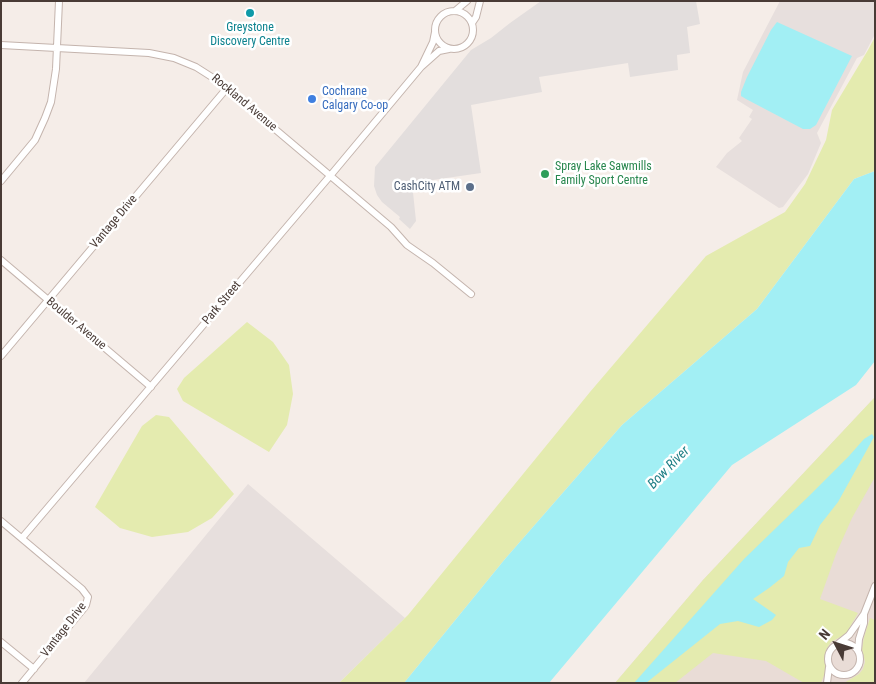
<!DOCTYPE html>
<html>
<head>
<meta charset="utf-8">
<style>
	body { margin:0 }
	#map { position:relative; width:876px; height:684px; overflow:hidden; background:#f5ede8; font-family:"Roboto Condensed",sans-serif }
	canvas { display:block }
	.frame { position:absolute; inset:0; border:2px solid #493b36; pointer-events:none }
	.north { position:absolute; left:811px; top:619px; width:50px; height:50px; -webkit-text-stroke:4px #fff; paint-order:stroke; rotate:310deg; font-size:14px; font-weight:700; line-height:20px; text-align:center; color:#493b36 }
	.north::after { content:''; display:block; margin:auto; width:18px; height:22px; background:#493b36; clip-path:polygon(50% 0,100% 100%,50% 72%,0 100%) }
</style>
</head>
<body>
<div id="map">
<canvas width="876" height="684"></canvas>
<div class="frame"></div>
<div class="north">N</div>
</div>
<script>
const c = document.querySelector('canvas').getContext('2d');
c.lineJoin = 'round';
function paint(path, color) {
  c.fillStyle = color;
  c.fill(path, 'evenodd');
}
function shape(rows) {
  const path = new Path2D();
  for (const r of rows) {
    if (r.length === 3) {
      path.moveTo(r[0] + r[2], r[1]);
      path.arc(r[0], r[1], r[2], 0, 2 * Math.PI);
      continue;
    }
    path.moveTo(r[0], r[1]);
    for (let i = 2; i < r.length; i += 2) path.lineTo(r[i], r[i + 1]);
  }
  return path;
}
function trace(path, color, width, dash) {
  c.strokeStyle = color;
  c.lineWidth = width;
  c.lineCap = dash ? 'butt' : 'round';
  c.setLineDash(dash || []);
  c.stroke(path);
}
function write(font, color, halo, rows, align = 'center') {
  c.font = font + ' "Roboto Condensed",sans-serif';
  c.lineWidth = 5;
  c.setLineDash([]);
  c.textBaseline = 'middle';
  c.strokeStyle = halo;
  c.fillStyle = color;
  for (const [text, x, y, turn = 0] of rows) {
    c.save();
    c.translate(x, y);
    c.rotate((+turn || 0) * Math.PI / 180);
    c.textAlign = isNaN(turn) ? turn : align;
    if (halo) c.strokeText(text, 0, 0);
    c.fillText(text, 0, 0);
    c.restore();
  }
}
paint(shape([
	[875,397,875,683,615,683,703,580]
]), '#e9dcd6');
paint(shape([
	[780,1,875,1,875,34,864,55,857,58,817,133,821,143,808,174,783,207,779,208,716,167,727,153,742,141,739,138,752,119,749,117,753,110,737,100,743,72],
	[248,484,405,618,339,683,84,683]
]), '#e7dfdd');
paint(shape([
	[875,37,875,171,854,179,757,309,622,425,505,559,404,683,339,683,408,615,590,392,706,256,785,212,805,184,826,140,832,110,868,50],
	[247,322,273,342,289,365,293,394,287,425,269,452,183,401,177,389,184,378],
	[875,397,875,477,852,518,836,554,820,599,858,613,846,634,831,642,826,650,827,668,821,683,804,683,766,661,713,653,675,683,615,683,703,580],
	[156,415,169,417,234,494,212,518,188,532,152,537,120,528,95,507,142,426],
	[870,618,875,620,875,683,844,683,859,674,863,669,865,662,862,649,864,637]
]), '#e4ebaf');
paint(shape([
	[541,1,696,1,700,24,687,27,690,53,677,55,678,70,630,77,628,63,539,77,542,92,471,105,481,173,412,183,416,221,410,229,399,219,400,217,382,202,377,195,374,186,375,167,471,50,491,38,510,23]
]), '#e3dedd');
paint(shape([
	[777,22,852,56,816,125,810,129,803,129,746,99,741,96,741,92,747,77,771,30],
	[875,171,875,361,856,385,732,465,549,683,404,683,505,559,622,425,757,309,854,179],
	[872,434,874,437,838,502,820,525,810,546,799,548,788,562,784,576,769,588,753,599,776,615,772,620,759,627,738,621,720,624,646,683,634,683,744,559,810,495,849,456,864,439]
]), '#a2eff4');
const street = shape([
	[455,11,467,1],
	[454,30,19],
	[472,23,476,17,480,1],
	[435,32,433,42,421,67,439,51,449,49],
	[1,45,149,53,174,58,196,67,218,81,391,227,407,245,433,263,471,294],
	[1,181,35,140,45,118,51,102,56,69,59,1],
	[1,260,151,387],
	[1,356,227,88],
	[1,521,82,589,88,597,86,605,84,608,22,683],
	[22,538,330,176,421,67],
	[1,642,34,669],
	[844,659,16],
	[839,643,849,635,864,614],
	[858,651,859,639,864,623,864,614,875,586],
	[827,683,829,667]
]);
trace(street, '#c4b4ad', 8);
trace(street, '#fff', 6);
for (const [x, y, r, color] of [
	[250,13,5,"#0f9aa8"],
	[312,99,5,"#3f7fe0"],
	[545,174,5,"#2e9e5b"],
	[470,187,5,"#5c6f8a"]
]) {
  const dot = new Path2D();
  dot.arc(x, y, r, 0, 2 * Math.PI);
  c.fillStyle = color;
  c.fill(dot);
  trace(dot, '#fff', 2);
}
write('12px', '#0d838f', '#fff', [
	["Greystone",250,28],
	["Discovery Centre",250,42]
]);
write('12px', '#366cbe', '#fff', [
	["Cochrane",322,92],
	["Calgary Co-op",322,106]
], 'left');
write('12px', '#493b36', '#fff', [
	["Rockland Avenue",244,103,40],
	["Vantage Drive",114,222,-50],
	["Park Street",222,303,-50],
	["Boulder Avenue",76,324,40],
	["Vantage Drive",64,630,-52]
]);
write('12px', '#27864d', '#fff', [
	["Spray Lake Sawmills",555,167],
	["Family Sport Centre",555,181]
], 'left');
write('12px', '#4e5e75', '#fff', [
	["CashCity ATM",460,187]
], 'right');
write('italic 14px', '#228087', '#fff', [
	["Bow River",669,468,-46]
]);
</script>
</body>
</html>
